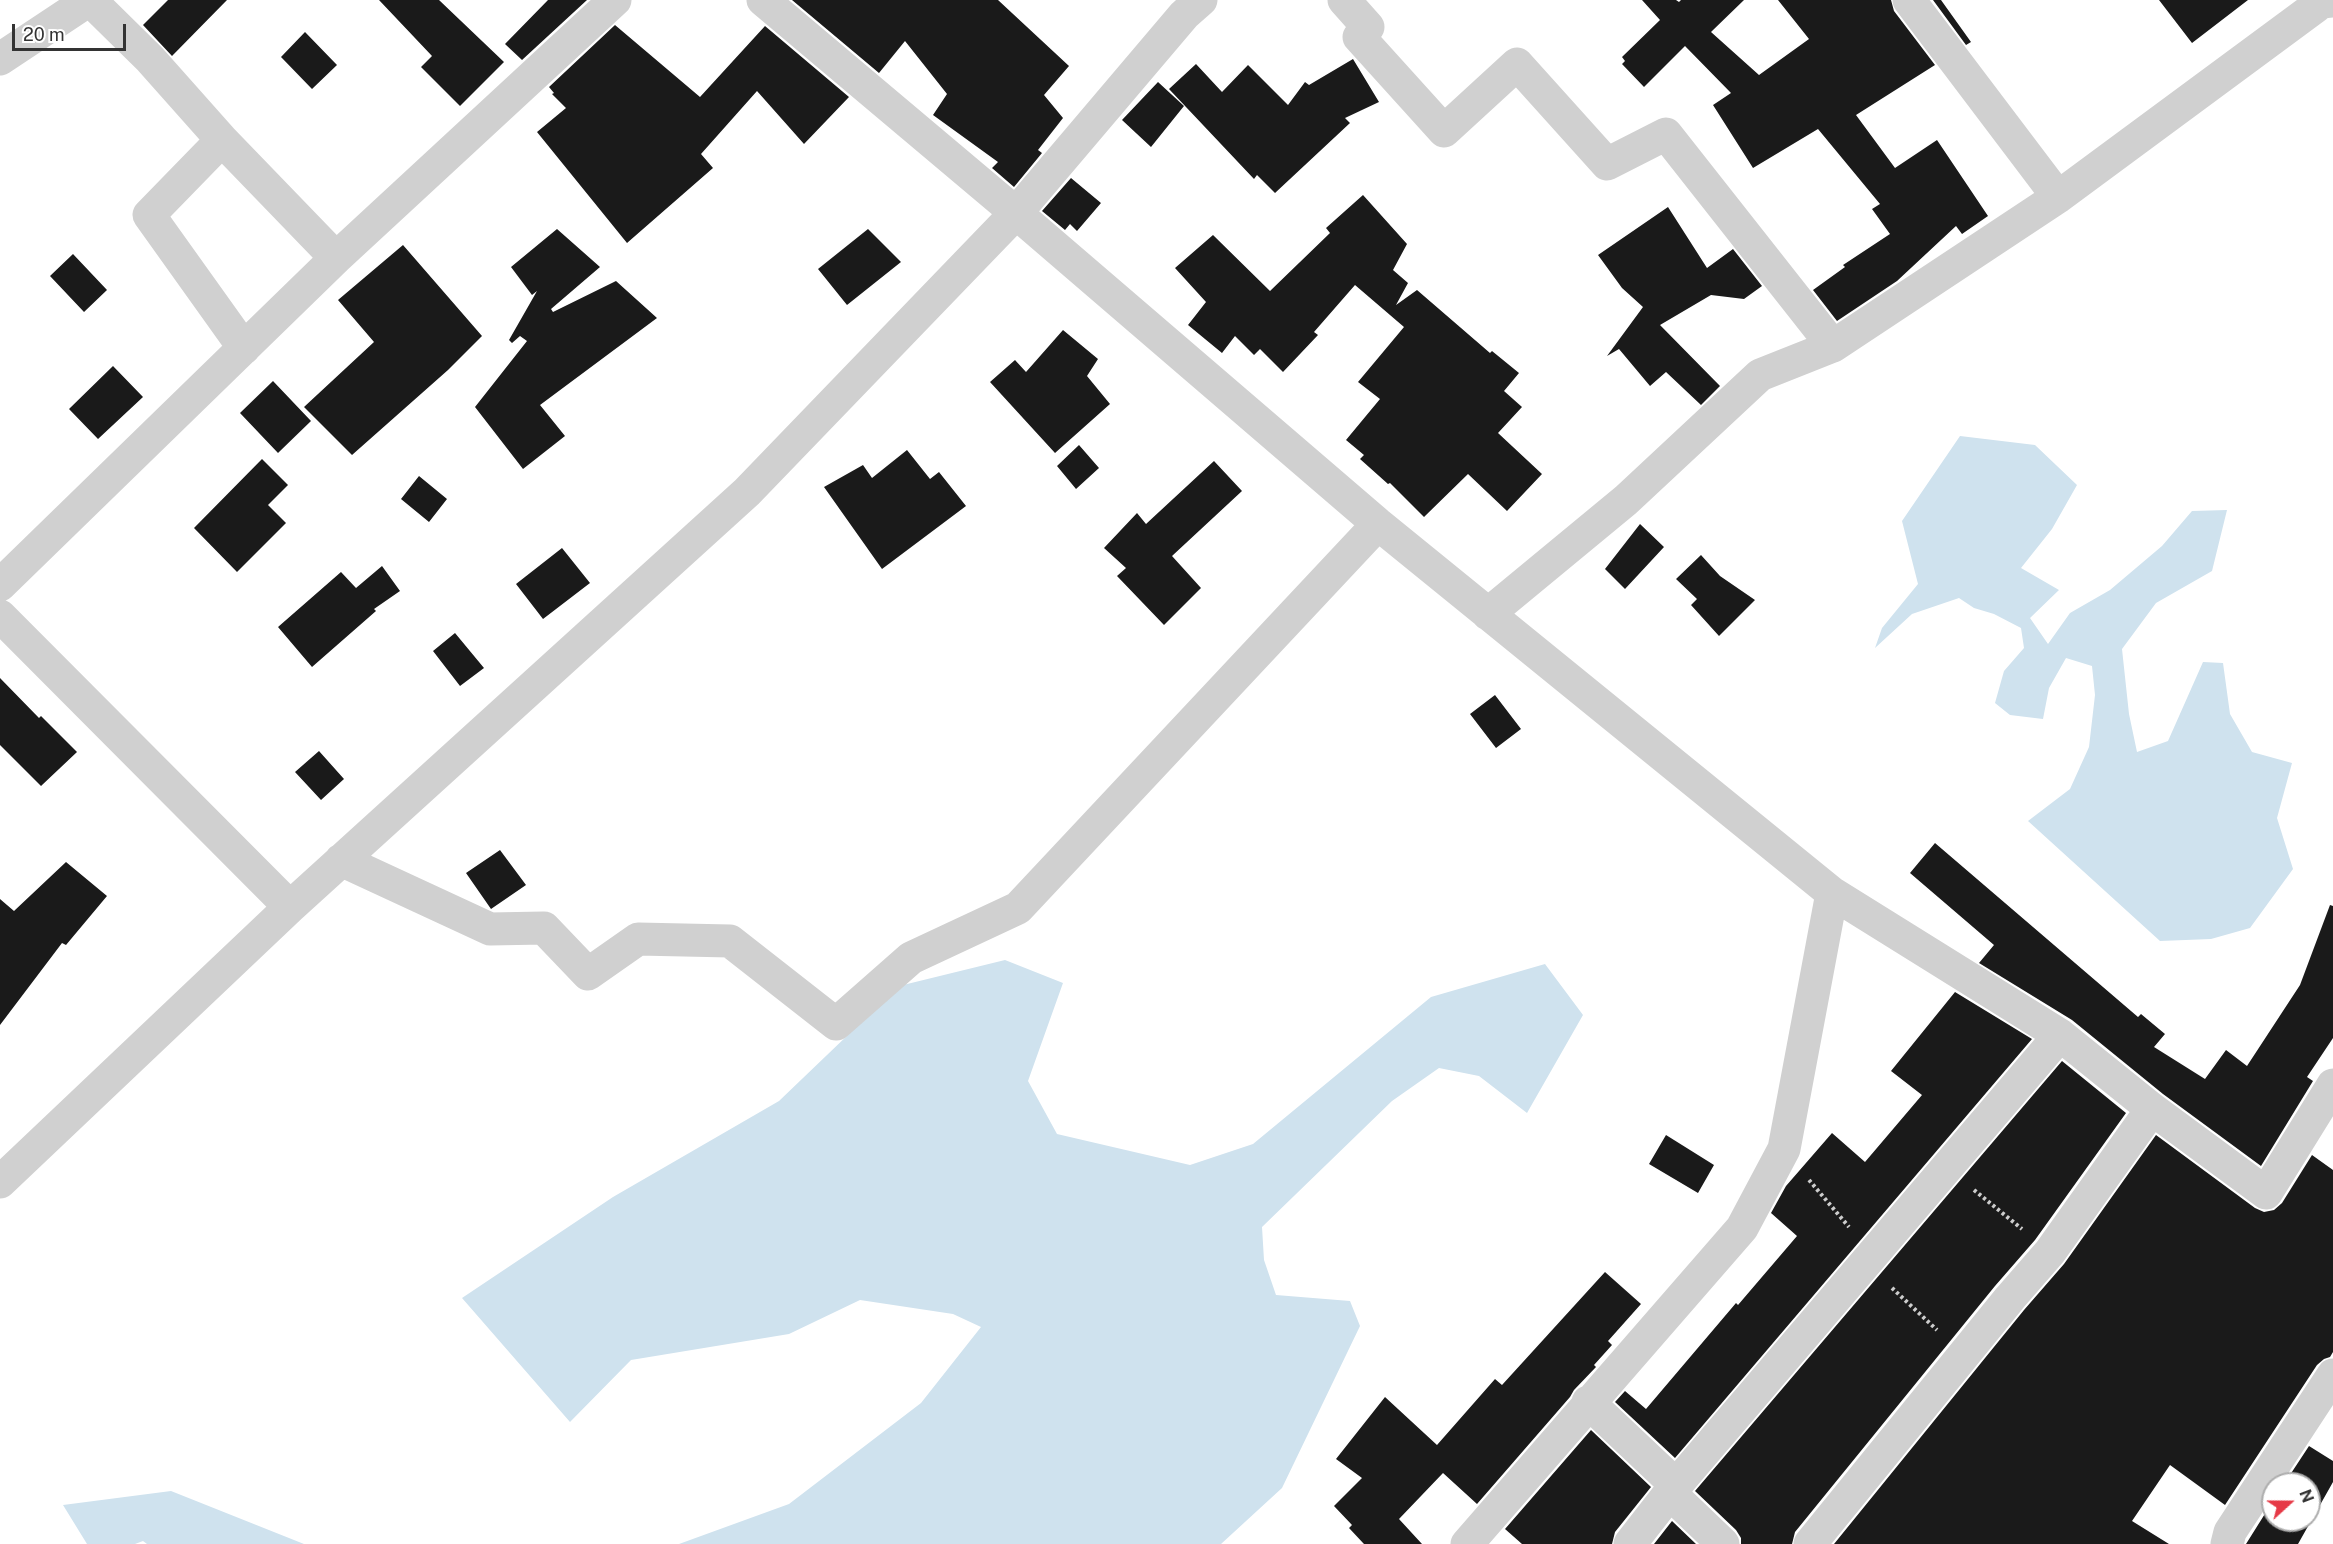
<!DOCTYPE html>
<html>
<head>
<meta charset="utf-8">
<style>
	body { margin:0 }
	#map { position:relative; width:2333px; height:1544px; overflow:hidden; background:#fff; font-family:"Public Sans",sans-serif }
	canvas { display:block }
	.north { position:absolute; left:2261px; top:1472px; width:60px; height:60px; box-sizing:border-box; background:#fff; border:2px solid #adadad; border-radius:50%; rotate:69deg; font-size:16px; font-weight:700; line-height:24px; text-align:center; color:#333 }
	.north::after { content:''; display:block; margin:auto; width:21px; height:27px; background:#e63946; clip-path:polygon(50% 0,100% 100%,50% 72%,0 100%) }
	.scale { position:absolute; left:12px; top:24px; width:114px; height:27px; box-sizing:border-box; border:3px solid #333; border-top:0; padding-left:8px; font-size:18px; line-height:21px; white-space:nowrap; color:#333; -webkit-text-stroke:4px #fff; paint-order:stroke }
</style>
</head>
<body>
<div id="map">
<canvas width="2333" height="1544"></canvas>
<div class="north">N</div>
<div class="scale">20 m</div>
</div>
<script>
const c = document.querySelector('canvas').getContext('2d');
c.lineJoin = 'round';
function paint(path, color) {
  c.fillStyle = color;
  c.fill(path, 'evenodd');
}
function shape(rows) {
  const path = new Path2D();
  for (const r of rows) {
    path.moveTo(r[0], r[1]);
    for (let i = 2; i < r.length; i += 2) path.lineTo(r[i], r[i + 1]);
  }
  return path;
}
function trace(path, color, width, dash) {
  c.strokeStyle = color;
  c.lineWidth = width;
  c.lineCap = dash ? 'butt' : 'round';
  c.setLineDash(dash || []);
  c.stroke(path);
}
paint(shape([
	[1960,436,2035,445,2077,485,2052,529,2021,568,2059,590,2030,618,2048,644,2070,613,2110,590,2162,546,2192,511,2227,510,2212,571,2156,603,2122,649,2129,714,2137,752,2168,741,2203,662,2223,663,2230,714,2252,752,2292,763,2277,818,2293,869,2250,928,2211,939,2160,941,2028,821,2070,789,2089,747,2095,695,2092,666,2066,658,2049,688,2043,719,2010,715,1995,703,2004,671,2024,648,2021,628,1994,614,1974,608,1959,598,1912,614,1875,648,1882,628,1918,584,1902,521],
	[1005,960,1063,983,1028,1081,1057,1134,1190,1165,1253,1144,1431,997,1545,964,1583,1015,1527,1113,1479,1076,1439,1068,1392,1101,1262,1227,1264,1260,1276,1295,1350,1301,1360,1326,1282,1488,1221,1544,679,1544,789,1504,921,1403,981,1327,953,1314,860,1300,789,1334,631,1360,570,1422,462,1298,613,1197,779,1101,899,986],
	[171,1491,304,1544,305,1544,147,1544,143,1541,135,1544,87,1544,63,1505]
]), '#cfe2ee');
paint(shape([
	[168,0,227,0,172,56,143,25],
	[379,0,439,0,504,62,460,106,421,67,432,56],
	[548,0,587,0,522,60,505,44],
	[792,0,998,0,1069,66,1044,95,1063,118,1038,150,1042,153,1014,187,992,168,998,162,933,115,947,94,905,41,879,73],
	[1642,0,1676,0,1679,2,1681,0,1744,0,1711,32,1759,75,1809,39,1778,0,1891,0,1894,11,1935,65,1856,115,1895,168,1937,140,1988,216,1962,234,1956,226,1897,281,1837,321,1813,290,1845,267,1843,265,1890,234,1872,209,1880,204,1818,129,1753,168,1713,105,1731,93,1685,46,1644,87,1622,64,1625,61,1622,57,1660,20],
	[1933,0,1941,0,1971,42,1966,45],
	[2159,0,2248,0,2192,43],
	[615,25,700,97,765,26,849,97,804,144,757,91,701,154,713,168,627,243,537,132,566,108,552,94,554,93,549,87],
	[305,32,337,65,312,89,281,57],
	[1353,59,1379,102,1345,118,1350,123,1275,193,1257,175,1254,179,1169,89,1196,64,1222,92,1248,65,1288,105,1305,82,1309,85],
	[1158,82,1184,106,1151,147,1122,120],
	[1071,178,1101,203,1077,231,1070,224,1065,230,1042,211],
	[1363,195,1407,244,1393,270,1408,283,1396,305,1417,290,1490,353,1492,351,1519,373,1504,391,1522,407,1498,433,1542,474,1507,511,1468,474,1424,517,1390,483,1388,484,1360,459,1364,455,1346,440,1380,399,1358,382,1404,327,1355,285,1314,332,1318,335,1283,372,1260,349,1254,355,1235,336,1222,353,1188,325,1206,302,1175,268,1213,235,1270,291,1330,233,1326,228],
	[1668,207,1707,268,1733,249,1762,286,1744,299,1711,295,1660,325,1720,386,1701,405,1666,372,1650,386,1619,349,1607,356,1643,307,1622,288,1598,255],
	[557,229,600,267,551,309,553,312,616,281,657,318,540,405,565,436,523,469,475,407,527,341,520,336,512,343,509,340,537,291,532,295,511,267],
	[868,229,901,262,847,305,818,269],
	[403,245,482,336,448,370,352,455,304,407,374,342,338,300],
	[73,254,107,290,84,312,50,276],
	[1063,330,1098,359,1087,376,1110,404,1055,453,990,382,1015,360,1026,372],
	[113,366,143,397,98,439,69,409],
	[273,381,311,421,278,453,240,413],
	[1079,445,1099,468,1076,489,1057,466],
	[907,450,930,479,939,472,966,506,882,569,824,487,863,465,872,478],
	[262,459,288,485,268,505,286,523,237,572,194,528],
	[1214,461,1242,491,1172,556,1201,588,1164,625,1117,576,1126,568,1104,548,1137,513,1146,524],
	[419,476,447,499,429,522,401,499],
	[1640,524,1664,547,1625,589,1605,569],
	[562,548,590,583,543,619,516,584],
	[1701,555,1720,576,1755,600,1719,636,1691,605,1697,599,1676,579],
	[382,566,400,591,374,609,376,611,312,667,278,627,341,572,356,588],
	[455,633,484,668,460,686,433,651],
	[0,678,39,718,41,716,77,752,41,786,0,745],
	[1495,695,1521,729,1496,748,1470,714],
	[319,751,344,779,321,800,295,772],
	[1935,843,2138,1017,2141,1014,2165,1034,2154,1047,2205,1079,2226,1050,2247,1066,2300,985,2330,905,2333,906,2333,1038,2307,1077,2313,1081,2261,1166,2163,1094,2072,1020,1979,963,1994,945,1910,873],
	[500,850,526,885,491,909,466,873],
	[66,862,107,896,66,945,62,943,0,1025,0,899,14,911],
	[1955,992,2032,1039,1675,1458,1615,1402,1625,1391,1646,1409,1736,1303,1738,1305,1797,1236,1771,1213,1786,1186,1832,1133,1865,1162,1922,1095,1891,1071],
	[2062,1061,2126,1113,2035,1240,1995,1286,1795,1532,1792,1544,1741,1544,1741,1538,1736,1530,1695,1491],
	[1666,1135,1714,1165,1698,1193,1649,1164],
	[2156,1135,2255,1208,2264,1212,2274,1210,2282,1203,2312,1155,2333,1170,2333,1352,2330,1357,2324,1359,2317,1365,2225,1505,2170,1465,2132,1521,2169,1544,1834,1544,2024,1310,2064,1264],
	[1605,1272,1641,1304,1608,1341,1612,1345,1594,1365,1596,1367,1574,1390,1570,1397,1477,1504,1443,1473,1399,1519,1422,1544,1364,1544,1349,1528,1352,1525,1334,1506,1362,1478,1336,1459,1385,1397,1437,1445,1495,1379,1502,1385],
	[1591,1430,1651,1487,1615,1532,1612,1544,1522,1544,1505,1529],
	[2309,1446,2333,1461,2333,1482,2298,1544,2246,1544,2273,1501,2273,1520,2309,1520,2309,1484,2284,1484],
	[1672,1521,1696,1544,1654,1544]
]), '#1a1a1a');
trace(shape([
	[1809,1180,1849,1227],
	[1974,1190,2022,1229],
	[1892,1288,1937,1330]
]), '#cdcdcd', 4, [3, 3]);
trace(shape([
	[90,0,150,59,222,140,336,258],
	[763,0,1016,213,1378,524,1832,893,2060,1035,2152,1109,2266,1193,2333,1085],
	[1344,0,1368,27,1359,37,1444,131,1517,64,1607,164,1666,134,1833,346],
	[1909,0,2058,197],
	[0,59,89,0],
	[222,140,149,215,244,348],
	[0,585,336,258,615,0],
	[1488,614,1626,500,1760,375,1833,346,2058,197,2322,2,2333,1],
	[0,616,290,907],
	[341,860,490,929,544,928,588,974,638,939,730,941,836,1024,911,958,1018,908,1378,524],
	[0,1182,290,907,747,492,1016,213,1184,15,1201,0],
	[1588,1402,1676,1485,1676,1499,1723,1544],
	[1467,1544,1742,1228,1784,1149,1832,893],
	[1630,1544,1676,1485,2060,1035],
	[1810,1544,2010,1298,2050,1252,2152,1109],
	[2227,1544,2230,1532,2333,1375]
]), '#d0d0d0', 33);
</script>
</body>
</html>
